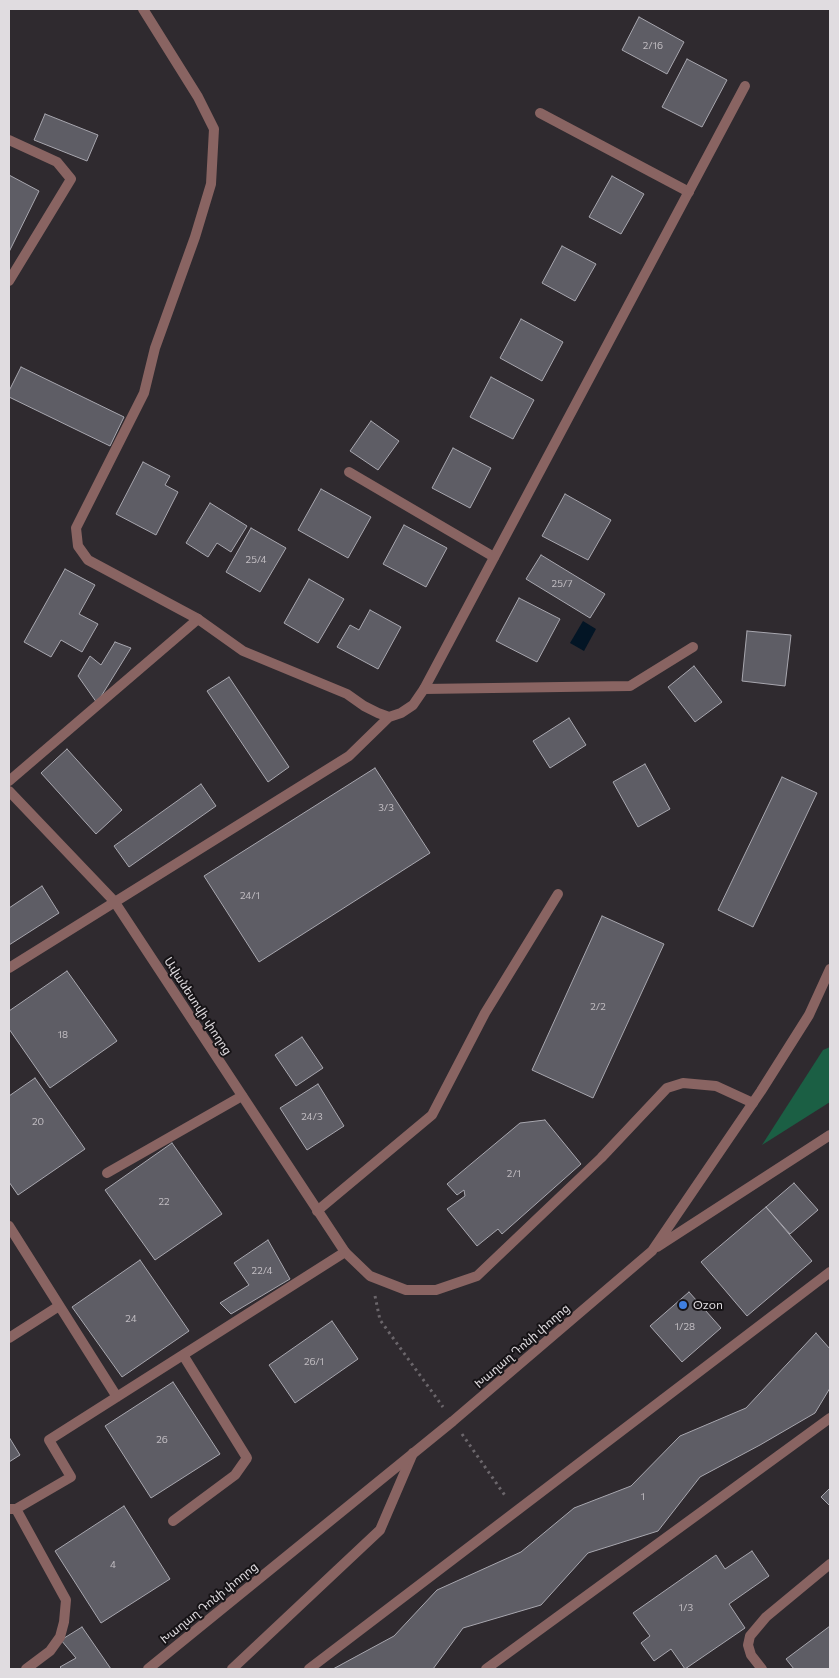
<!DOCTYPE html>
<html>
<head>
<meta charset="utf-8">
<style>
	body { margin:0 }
	#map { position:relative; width:839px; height:1678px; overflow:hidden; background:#2f2a2f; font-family:Commissioner,sans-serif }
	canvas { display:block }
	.frame { position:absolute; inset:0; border:10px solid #e0dce0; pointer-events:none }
</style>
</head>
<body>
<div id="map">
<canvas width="839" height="1678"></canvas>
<div class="frame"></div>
</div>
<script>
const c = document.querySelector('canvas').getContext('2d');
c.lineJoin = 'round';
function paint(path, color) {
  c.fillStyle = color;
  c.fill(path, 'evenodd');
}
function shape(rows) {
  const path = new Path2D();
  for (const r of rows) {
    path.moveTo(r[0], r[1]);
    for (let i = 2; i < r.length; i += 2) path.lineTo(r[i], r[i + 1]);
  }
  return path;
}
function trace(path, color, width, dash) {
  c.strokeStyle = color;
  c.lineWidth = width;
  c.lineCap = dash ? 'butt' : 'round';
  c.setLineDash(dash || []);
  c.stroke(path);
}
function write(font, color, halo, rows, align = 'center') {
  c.font = font + ' Commissioner,"Noto Sans Armenian",sans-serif';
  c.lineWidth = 4;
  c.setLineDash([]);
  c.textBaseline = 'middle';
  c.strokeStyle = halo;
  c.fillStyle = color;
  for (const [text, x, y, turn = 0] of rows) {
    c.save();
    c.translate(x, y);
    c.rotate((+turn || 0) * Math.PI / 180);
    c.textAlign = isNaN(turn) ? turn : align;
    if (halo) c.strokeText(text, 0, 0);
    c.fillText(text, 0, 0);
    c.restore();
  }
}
paint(shape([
	[830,1047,830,1102,762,1145,823,1050]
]), '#1b5f44');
paint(shape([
	[583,621,596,629,584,651,570,643]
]), '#031525');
const building = shape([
	[639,17,684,42,667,74,622,50,639,17],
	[687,59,727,80,702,127,662,107,687,59],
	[45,114,98,135,87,161,34,140,45,114],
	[9,175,39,191,9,252,9,175],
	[612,176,644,194,621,234,589,217,612,176],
	[562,246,596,264,575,301,542,283,562,246],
	[521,319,563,342,542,381,500,358,521,319],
	[21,367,124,417,110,446,9,397,9,391,21,367],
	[491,377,534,400,513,439,470,417,491,377],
	[371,421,399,441,378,470,350,451,371,421],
	[453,448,491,468,470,508,432,488,453,448],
	[143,462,170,476,165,485,178,492,156,535,116,514,143,462],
	[321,489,371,517,348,558,298,530,321,489],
	[565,494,611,520,588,560,542,536,565,494],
	[210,503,247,526,231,552,217,543,208,557,186,543,210,503],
	[404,525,447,548,426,587,383,564,404,525],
	[251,528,286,548,260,592,226,572,251,528],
	[541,555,605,594,590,618,526,579,541,555],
	[65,569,95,585,79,614,98,624,82,652,61,640,51,657,24,642,65,569],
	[309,579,344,599,318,643,284,623,309,579],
	[519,598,560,619,537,662,496,641,519,598],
	[370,610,401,627,378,669,337,647,350,625,359,630,370,610],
	[747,631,791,635,785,686,742,681,747,631],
	[115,642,131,648,97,703,78,676,90,656,101,665,115,642],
	[694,666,722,702,695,722,668,687,694,666],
	[229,677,289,767,268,782,207,691,229,677],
	[569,718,586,745,550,768,533,741,569,718],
	[67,749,122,810,96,834,41,773,67,749],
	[645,764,670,809,638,827,613,782,645,764],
	[375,768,430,853,259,962,204,876,375,768],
	[782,777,817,793,753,927,718,910,782,777],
	[201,784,216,806,129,867,114,846,201,784],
	[42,886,59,913,9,945,9,908,42,886],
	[602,916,664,944,593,1098,532,1070,602,916],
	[67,971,117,1041,50,1088,9,1029,9,1011,67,971],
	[302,1037,323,1068,296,1086,275,1055,302,1037],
	[35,1078,85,1149,18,1195,9,1182,9,1096,35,1078],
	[318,1084,344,1126,307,1150,280,1108,318,1084],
	[545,1120,581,1164,502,1234,498,1229,477,1246,447,1209,465,1196,464,1190,457,1195,447,1184,520,1123,545,1120],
	[172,1143,222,1214,155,1260,105,1190,172,1143],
	[794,1183,818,1210,790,1234,766,1207,794,1183],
	[766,1207,812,1261,747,1316,701,1262,766,1207],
	[268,1240,290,1279,231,1314,220,1303,249,1285,234,1263,268,1240],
	[140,1260,189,1331,122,1377,72,1307,140,1260],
	[689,1292,721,1328,682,1362,650,1326,689,1292],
	[332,1321,358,1359,295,1403,269,1365,332,1321],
	[816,1333,830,1349,830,1388,815,1413,760,1445,700,1477,658,1531,588,1553,541,1605,463,1628,433,1669,333,1669,394,1636,437,1590,521,1552,574,1508,631,1486,680,1436,746,1408,816,1333],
	[173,1382,220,1454,151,1498,105,1426,173,1382],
	[9,1437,20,1455,9,1462,9,1437],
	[830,1488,830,1506,821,1497,830,1488],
	[124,1506,170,1579,101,1623,55,1551,124,1506],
	[752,1551,769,1576,729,1604,745,1628,685,1669,671,1649,654,1661,641,1643,650,1636,633,1613,716,1555,725,1569,752,1551],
	[830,1626,830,1669,794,1669,786,1659,830,1626],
	[82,1627,111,1669,62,1669,60,1667,76,1658,61,1640,82,1627]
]);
paint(building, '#5e5d65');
trace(building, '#a8a7af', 1);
trace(shape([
	[375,1296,380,1320,443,1407],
	[462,1434,506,1497]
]), '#6b666b', 3, [2.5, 4]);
trace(shape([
	[143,9,198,97,214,129,211,184,195,237,155,348,144,393,76,528,78,546,88,560,198,619],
	[540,113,689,192],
	[9,140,57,162,71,179,9,281],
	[349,472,494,557],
	[424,689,630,686,693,647],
	[107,1173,242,1096],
	[317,1211,432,1115,485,1013,558,894],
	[9,1226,117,1397],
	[9,1338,59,1306],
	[9,1509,16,1509,71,1477,49,1440,345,1252],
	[16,1509,66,1600,64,1622,60,1637,50,1651,26,1669],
	[173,1521,235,1475,247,1458,183,1355],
	[232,1669,380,1530,413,1453],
	[309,1669,830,1272],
	[486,1669,830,1418],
	[762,1669,751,1655,748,1645,750,1636,766,1617,830,1564]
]), '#896462', 10);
trace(shape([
	[9,781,198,619,243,651,347,694,364,706,378,713,389,717,401,713,413,705,424,689,745,86],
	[9,791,114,901,345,1252,370,1276,406,1290,436,1290,477,1276,601,1158,667,1088,683,1083,716,1086,753,1103],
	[9,968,349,756,389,717]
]), '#896462', 10);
trace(shape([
	[657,1247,830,1135],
	[148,1669,453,1421,652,1251,761,1091,809,1015,830,969]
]), '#896462', 10);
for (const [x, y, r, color] of [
	[683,1305,5,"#3f7fe0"]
]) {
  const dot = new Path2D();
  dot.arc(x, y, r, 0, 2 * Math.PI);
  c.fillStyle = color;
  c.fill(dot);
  trace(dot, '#161316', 2);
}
write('10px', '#c0bcc1', null, [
	["2/16",653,46],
	["25/4",256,560],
	["25/7",562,584],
	["3/3",386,808],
	["24/1",250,896],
	["2/2",598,1007],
	["18",63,1035],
	["24/3",312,1117],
	["20",38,1122],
	["2/1",514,1174],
	["22",164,1202],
	["22/4",262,1271],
	["24",131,1319],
	["1/28",685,1327],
	["26/1",314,1362],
	["26",162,1440],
	["1",643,1497],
	["4",113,1565],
	["1/3",686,1608]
]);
write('12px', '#e0dce0', '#161316', [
	["Ավանեսովի փողոց",198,1006,57],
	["Խաղաղ Դոնի փողոց",522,1346,-41],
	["Խաղաղ Դոնի փողոց",209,1603,-39]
]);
write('12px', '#e0dce0', '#161316', [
	["Ozon",693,1305]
], 'left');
</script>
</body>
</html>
